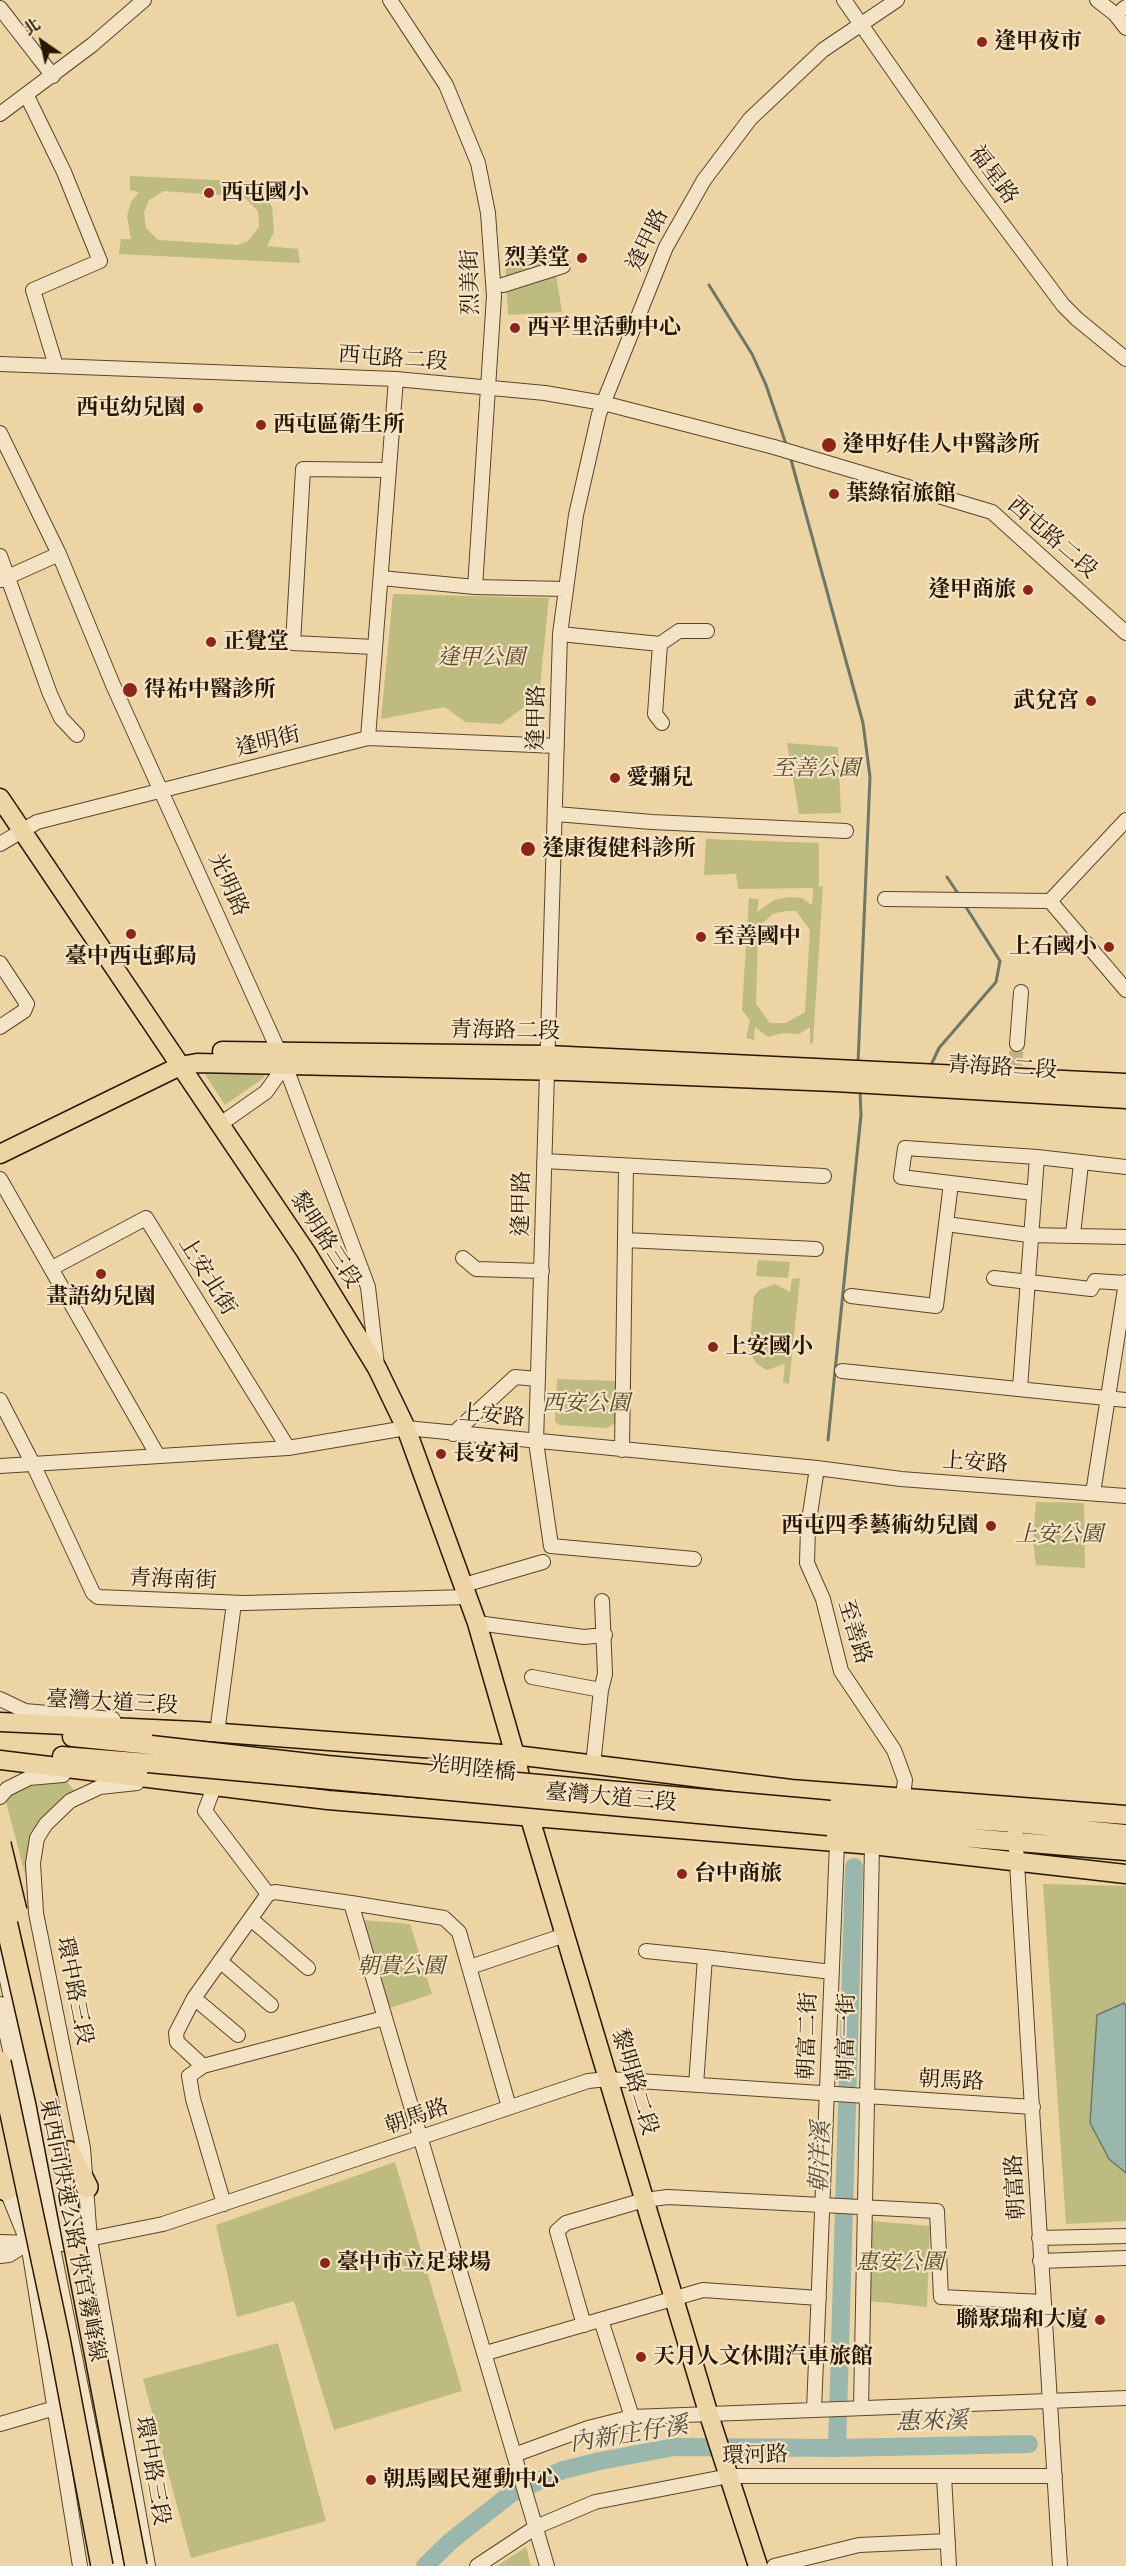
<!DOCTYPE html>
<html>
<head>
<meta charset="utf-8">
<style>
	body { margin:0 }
	#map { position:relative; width:1126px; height:2566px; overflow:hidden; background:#ecd4a4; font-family:"EB Garamond","Noto Serif TC",serif }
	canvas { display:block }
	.north { position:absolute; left:12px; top:12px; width:60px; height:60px; -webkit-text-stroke:4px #f3e3c4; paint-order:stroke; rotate:326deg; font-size:16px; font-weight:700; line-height:24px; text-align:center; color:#281601 }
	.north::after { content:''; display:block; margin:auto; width:21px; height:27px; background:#281601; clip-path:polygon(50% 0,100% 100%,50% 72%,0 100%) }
</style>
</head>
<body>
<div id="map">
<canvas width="1126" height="2566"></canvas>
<div class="north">北</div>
</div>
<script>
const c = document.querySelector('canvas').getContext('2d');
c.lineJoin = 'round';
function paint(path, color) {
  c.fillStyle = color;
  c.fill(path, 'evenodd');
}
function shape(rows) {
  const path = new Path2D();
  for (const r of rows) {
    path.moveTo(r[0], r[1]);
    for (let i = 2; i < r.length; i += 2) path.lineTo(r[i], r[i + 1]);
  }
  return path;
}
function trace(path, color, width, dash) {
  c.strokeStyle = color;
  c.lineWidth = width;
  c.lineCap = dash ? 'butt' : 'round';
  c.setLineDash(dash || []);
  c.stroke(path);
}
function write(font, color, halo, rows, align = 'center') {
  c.font = font + ' "EB Garamond","Noto Serif TC",serif';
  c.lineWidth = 4.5;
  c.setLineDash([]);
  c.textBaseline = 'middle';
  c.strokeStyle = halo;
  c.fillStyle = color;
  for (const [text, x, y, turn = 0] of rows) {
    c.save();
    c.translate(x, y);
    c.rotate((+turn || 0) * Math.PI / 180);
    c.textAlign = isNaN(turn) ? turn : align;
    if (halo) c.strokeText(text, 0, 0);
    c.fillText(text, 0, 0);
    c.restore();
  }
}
paint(shape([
	[130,176,279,183,280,197,266,197,272,207,274,232,267,246,298,249,300,263,119,254,121,239,131,239,127,216,131,202,139,192,130,190],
	[164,191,244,197,258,211,259,227,248,241,237,245,158,240,146,228,144,212,149,200],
	[549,253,553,256,562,312,508,315,505,259],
	[393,594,549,598,539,696,501,724,465,722,445,707,381,719],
	[787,743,838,747,841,813,799,814],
	[706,839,819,843,819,887,823,886,813,1043,810,1044,810,1027,799,1034,783,1033,768,1037,755,1027,754,1040,746,1038,750,1020,742,1010,749,898,759,899,757,912,774,900,789,897,802,898,812,905,813,888,738,889,736,874,704,875],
	[785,911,796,911,810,930,805,1012,786,1023,770,1023,756,1004,758,927,773,914],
	[202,1070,259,1071,265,1077,225,1105],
	[758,1260,790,1262,788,1278,756,1276],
	[800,1278,789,1384,783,1382,785,1364,767,1370,757,1364,749,1352,754,1296,759,1290,775,1284,790,1292,792,1279],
	[557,1379,617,1381,615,1423,607,1428,559,1425,555,1422],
	[1036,1502,1084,1503,1085,1568,1036,1565,1033,1541],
	[62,1777,75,1791,46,1817,30,1881,26,1878,5,1798,21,1785],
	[1043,1884,1126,1886,1126,2221,1066,2224],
	[363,1920,410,1924,432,1994,390,2008],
	[395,2162,462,2391,334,2430,294,2301,237,2317,216,2225],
	[872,2221,930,2226,927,2307,869,2301],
	[278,2343,326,2521,191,2558,143,2379],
	[526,2547,531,2566,497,2566]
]), '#bebb81');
const water = shape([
	[1124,2003,1126,2006,1126,2173,1109,2159,1090,2123,1097,2015,1124,2003]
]);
paint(water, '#9ab7ad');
trace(water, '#6c7768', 1.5);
trace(shape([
	[709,285,752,354,766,385,787,447],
	[790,456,863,723,870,777,858,1063],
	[947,877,959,895],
	[932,1063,939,1048,996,982,1000,961,964,904],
	[828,1440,861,1115,860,1091]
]), '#6c7768', 3);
trace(shape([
	[837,2448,854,1867],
	[425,2566,452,2540,512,2493,563,2470,600,2461,674,2447,837,2448,1029,2444]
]), '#9ab7ad', 18);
trace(shape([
	[1015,1065,1017,1044]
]), '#c5ae83', 14, [14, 7]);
const minor = shape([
	[390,0,446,85,478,163,488,213,494,296,475,587],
	[844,0,968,178,1063,305,1077,319,1126,359],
	[1097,0,1115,14,1126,28],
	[0,8,53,76],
	[1123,9,1126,7],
	[27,96,64,172,100,261,33,290,56,366],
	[0,114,92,45,144,0],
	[503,285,563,266],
	[0,364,396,379,545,393,603,403,774,447,992,512,1126,633],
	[0,433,59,554,113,685,285,1065,368,1287,377,1366],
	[0,556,50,694,61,718,77,735],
	[381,578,475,587,566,589],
	[1,580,59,554],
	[560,634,660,644,655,714,662,723],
	[660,644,679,631,707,631],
	[374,647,293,643,303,469,387,470],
	[368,738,396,379],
	[556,814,652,822,846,831],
	[1126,820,1050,901,1126,990],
	[0,844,37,822,368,738,557,746],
	[885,899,1050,901],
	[0,963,27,1004,24,1011,0,1027],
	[1017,1044,1021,992],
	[219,1125,266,1092,285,1065],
	[544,1161,824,1176],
	[0,1179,158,1456],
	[1034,1193,901,1177,905,1148,1037,1157,1126,1167],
	[946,1224,1029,1235,1126,1237],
	[1073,1234,1081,1164],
	[625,1240,816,1249],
	[463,1258,476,1269,542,1271],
	[52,1268,146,1218,288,1448],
	[994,1278,1091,1289,1095,1281,1126,1283],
	[851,1296,936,1306,951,1183],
	[842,1371,1126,1400],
	[1020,1388,1037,1157],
	[0,1400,33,1464,93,1593,98,1597,244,1603,468,1597],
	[453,1434,515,1377,538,1379],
	[622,1450,626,1166],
	[0,1466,288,1448,406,1428,817,1468,901,1479,1126,1496],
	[817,1468,808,1527,807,1563,823,1599,841,1671,894,1750,905,1780,903,1796],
	[1093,1493,1126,1282],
	[694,1559,551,1546,536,1442,560,634,576,515,599,414,666,247,704,180,750,119,823,50,897,0],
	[464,1585,543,1562],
	[477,1623,584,1637,605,1635],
	[532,1677,601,1690],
	[0,1699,25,1711,113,1719],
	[217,1733,234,1603],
	[593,1765,601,1690,605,1674,602,1601],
	[137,1783,100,1787,70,1801,46,1824,37,1838,33,1863,36,1913,83,2148,90,2240,148,2566],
	[214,1787,205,1811,268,1894],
	[0,1797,7,1789,29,1778,63,1775],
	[1014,1814,1060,2566],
	[268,1894,275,1892,351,1903,444,1918,459,1932,509,2107],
	[351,1903,547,2566],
	[252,1920,308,1968],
	[0,1948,62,2233],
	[646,1951,705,1957],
	[220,1961,271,2005],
	[470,1967,565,1935],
	[194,1998,238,2035],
	[0,2004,52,2243,117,2566],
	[203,2066,177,2042,176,2033,194,1998,268,1894],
	[696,2085,705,1957,832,1972],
	[4,2184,28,2243,80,2566],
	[224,2204,193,2099,189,2076,203,2066,384,2018],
	[1039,2238,1126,2236],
	[0,2242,64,2244,163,2224,588,2081,608,2079,1033,2107],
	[0,2256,9,2255,28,2243],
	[1040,2261,1126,2258],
	[601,2320,632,2417],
	[584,2325,557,2231,566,2223,644,2200,668,2197,937,2211,941,2297,1043,2302],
	[486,2353,703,2290,819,2298],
	[861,2408,872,1845],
	[814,2410,837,1843],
	[0,2424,55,2408],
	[514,2455,588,2428,632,2417,1126,2398],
	[944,2476,949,2566],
	[477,2566,536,2527,595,2502,729,2476,1055,2476],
	[774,2566,859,2545,948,2541]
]);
const major = shape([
	[0,798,306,1252,377,1368,406,1428,477,1623,515,1755,529,1815,708,2412,758,2566],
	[222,1051,547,1055,1126,1083],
	[0,1154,180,1066,197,1063,564,1071,835,1082,1126,1099],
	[0,1722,196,1731,515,1755,791,1789,1126,1815],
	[72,1737,151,1745],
	[62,1756,148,1763],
	[0,1760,328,1800,872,1845,1126,1874],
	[817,1802,830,1810,1015,1823,1126,1834],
	[828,1826,1126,1851]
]);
const highway = shape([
	[0,2115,8,2150,6,2190],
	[69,2152,87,2187]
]);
trace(minor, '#59462a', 16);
trace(major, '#281601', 21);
trace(highway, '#281601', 24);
trace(minor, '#f3e3c4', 14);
trace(major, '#ecd4a4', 18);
trace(highway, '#ecd4a4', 21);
const majorBridge = shape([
	[151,1745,327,1765,830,1810],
	[148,1763,828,1826]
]);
const highwayBridge = shape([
	[0,1844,16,1911],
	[0,1895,47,2101,136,2566],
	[0,2062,59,2339,102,2566]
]);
trace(majorBridge, '#281601', 21, []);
trace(highwayBridge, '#281601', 24, []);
trace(majorBridge, '#ecd4a4', 18);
trace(highwayBridge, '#ecd4a4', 21);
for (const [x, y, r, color] of [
	[982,42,6,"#8f2418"],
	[209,193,6,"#8f2418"],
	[582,258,6,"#8f2418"],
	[515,328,6,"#8f2418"],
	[198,408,6,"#8f2418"],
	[261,425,6,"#8f2418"],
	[829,445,8,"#8f2418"],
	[834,494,6,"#8f2418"],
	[1028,590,6,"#8f2418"],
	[211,642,6,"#8f2418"],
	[130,690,8,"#8f2418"],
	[1091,701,6,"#8f2418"],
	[615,778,6,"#8f2418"],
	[528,849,8,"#8f2418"],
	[131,934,6,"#8f2418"],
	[701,937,6,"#8f2418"],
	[1109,947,6,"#8f2418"],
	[101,1274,6,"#8f2418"],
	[713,1347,6,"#8f2418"],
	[441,1454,6,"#8f2418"],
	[991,1526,6,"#8f2418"],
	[682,1874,6,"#8f2418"],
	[325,2263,6,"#8f2418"],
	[1100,2320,6,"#8f2418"],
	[641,2357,6,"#8f2418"],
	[371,2480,6,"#8f2418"]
]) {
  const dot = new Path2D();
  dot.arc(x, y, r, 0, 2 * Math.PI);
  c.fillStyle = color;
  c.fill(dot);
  trace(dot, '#f3e3c4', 2);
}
write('bold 22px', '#281601', '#f3e3c4', [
	["逢甲夜市",994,42],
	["西屯國小",221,193],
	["烈美堂",570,258,"right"],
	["西平里活動中心",527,328],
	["西屯幼兒園",186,408,"right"],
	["西屯區衛生所",273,425],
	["逢甲好佳人中醫診所",842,445],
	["葉綠宿旅館",846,494],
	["逢甲商旅",1016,590,"right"],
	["正覺堂",223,642],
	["得祐中醫診所",144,690],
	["武兌宮",1079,701,"right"],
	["愛彌兒",627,778],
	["逢康復健科診所",542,849],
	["至善國中",713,937],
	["上石國小",1097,947,"right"],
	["臺中西屯郵局",131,957,"center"],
	["畫語幼兒園",101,1297,"center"],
	["上安國小",725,1347],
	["長安祠",453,1454],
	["西屯四季藝術幼兒園",979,1526,"right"],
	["台中商旅",694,1874],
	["臺中市立足球場",337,2263],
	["聯聚瑞和大廈",1088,2320,"right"],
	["天月人文休閒汽車旅館",653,2357],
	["朝馬國民運動中心",383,2480]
], 'left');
write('22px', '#281601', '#f3e3c4', [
	["福星路",993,175,54],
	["逢甲路",648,240,-64],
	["烈美街",471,282,-91],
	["西屯路二段",393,359,4],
	["西屯路二段",1052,538,41],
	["逢甲路",537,718,-89],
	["逢明街",268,742,-14],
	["光明路",228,885,66],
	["青海路二段",505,1031,1],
	["青海路二段",1002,1068,3],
	["逢甲路",522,1204,-89],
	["黎明路三段",325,1240,57],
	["上安北街",207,1276,58],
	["上安路",492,1416,5],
	["上安路",975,1463,4],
	["青海南街",173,1580,2],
	["至善路",854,1632,73],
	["臺灣大道三段",112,1703,3],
	["光明陸橋",472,1769,6],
	["臺灣大道三段",611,1798,5],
	["環中路三段",74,1991,79],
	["朝富二街",808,2036,-88],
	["朝富一街",847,2037,-89],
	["朝馬路",951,2081,3],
	["黎明路二段",634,2082,73],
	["朝馬路",417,2117,-19],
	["朝富路",1016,2187,-93],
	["東西向快速公路 快官霧峰線",72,2230,79],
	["環河路",755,2456,-2],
	["環中路三段",152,2471,80]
]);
write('italic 22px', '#554827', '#f3e3c4', [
	["逢甲公園",481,658],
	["至善公園",816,769],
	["西安公園",586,1404],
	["上安公園",1059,1535],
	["朝貴公園",401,1967],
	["惠安公園",900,2263]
]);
write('italic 24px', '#504e3d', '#f3e3c4', [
	["朝洋溪",821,2157,-88],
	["惠來溪",932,2422,-1],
	["內新庄仔溪",629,2435,-9]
]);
</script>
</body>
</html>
